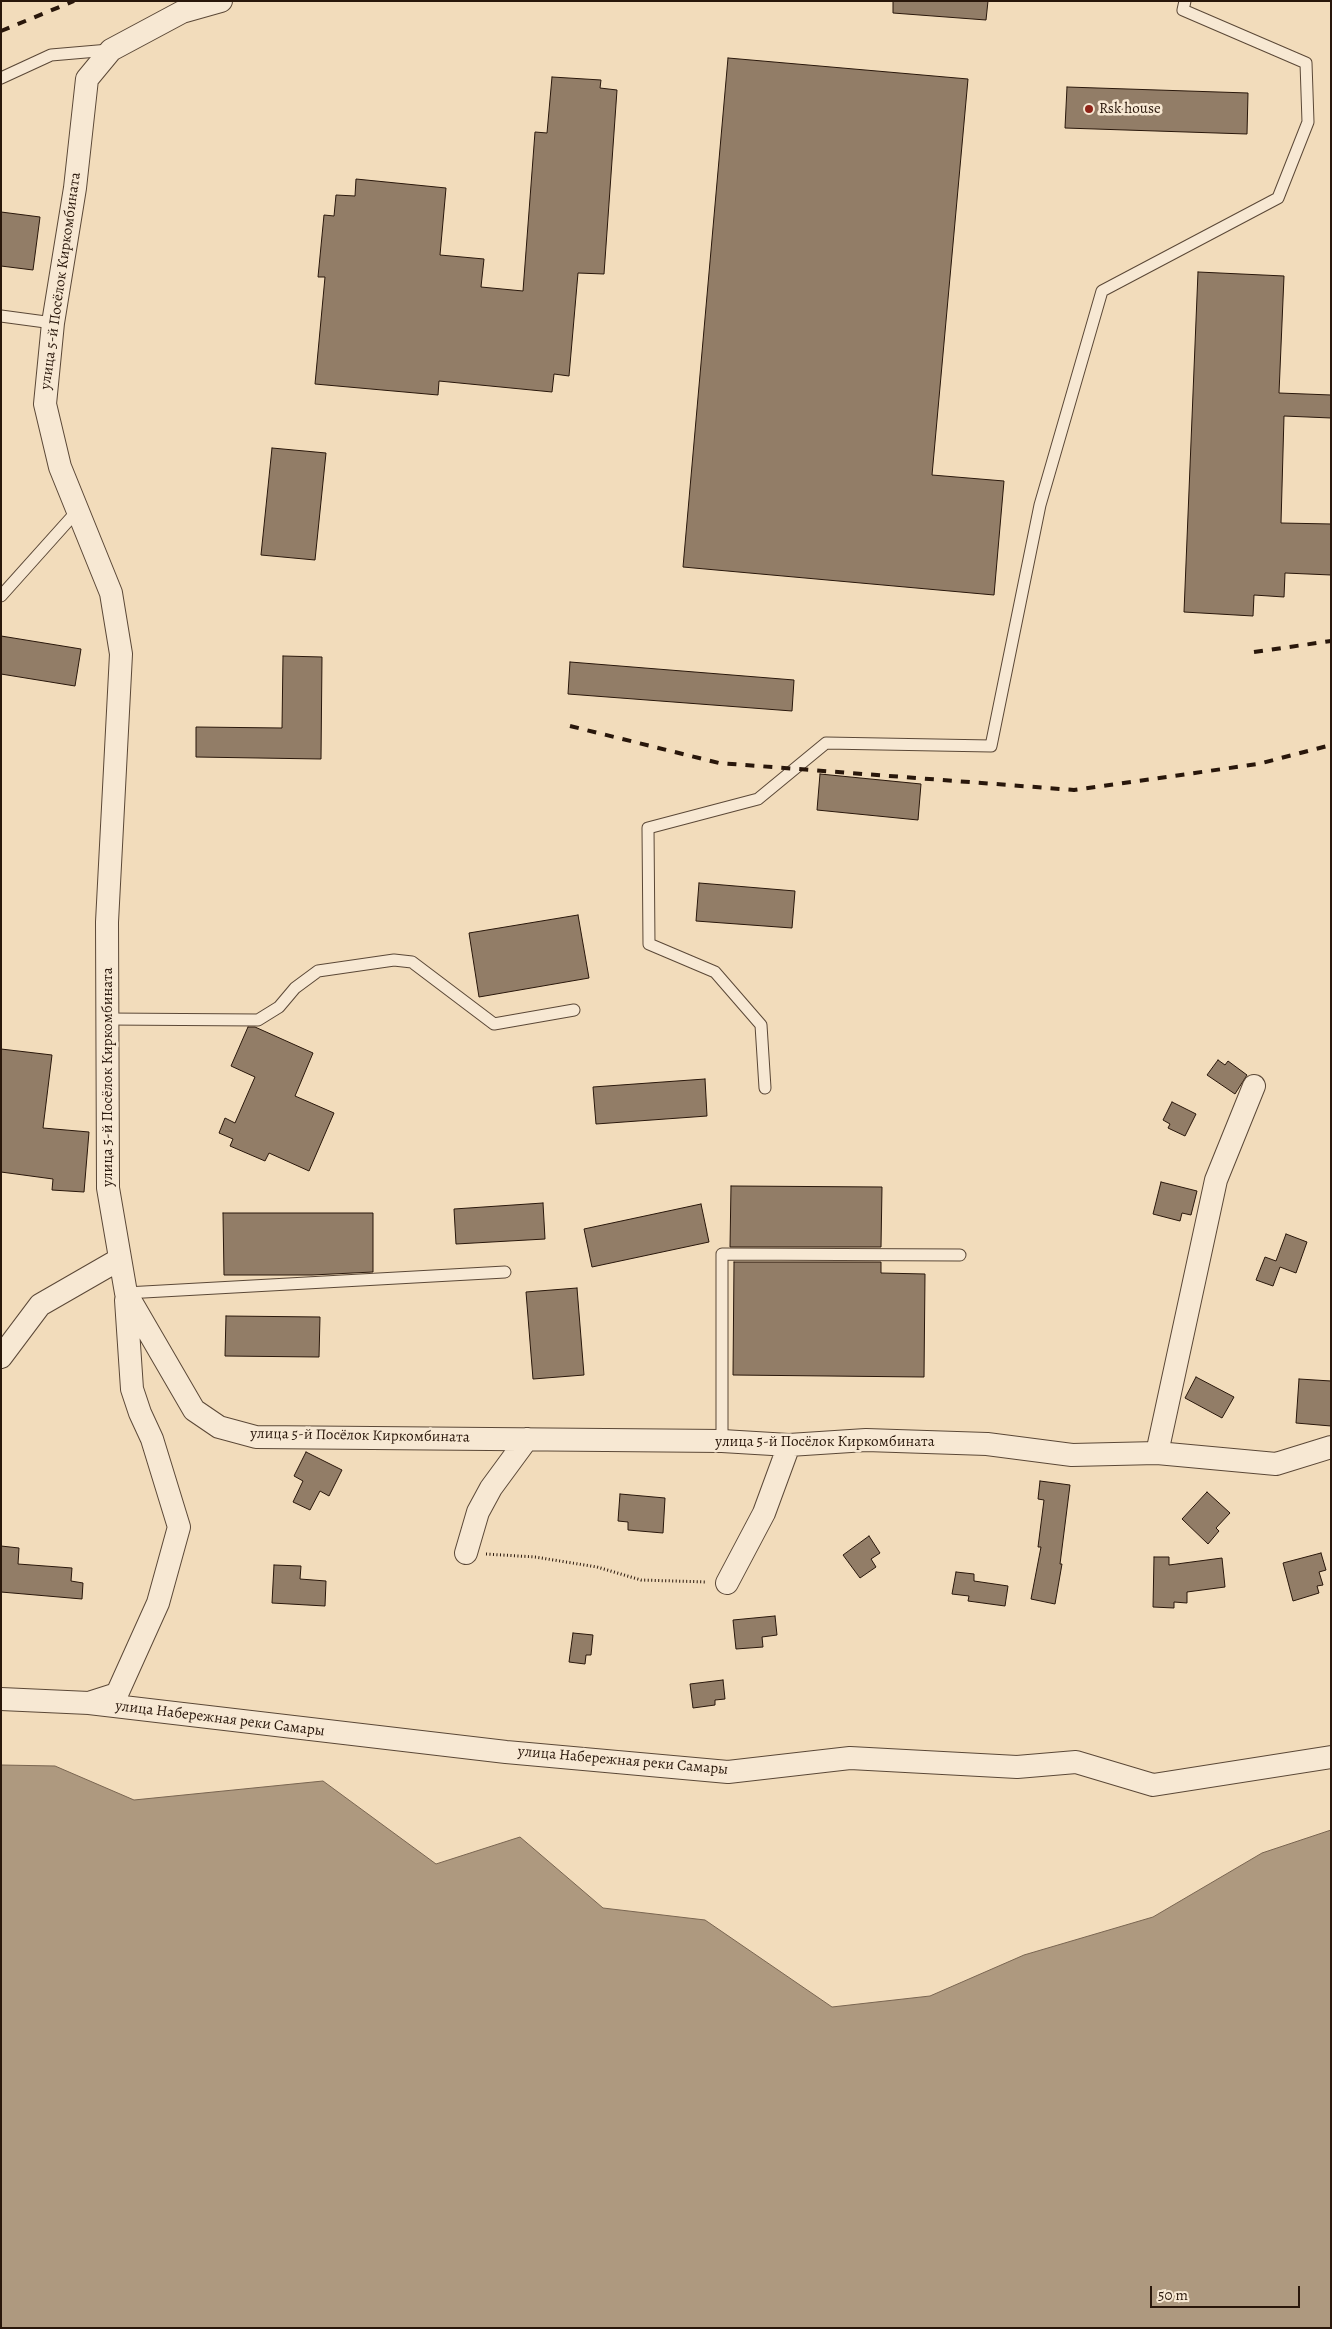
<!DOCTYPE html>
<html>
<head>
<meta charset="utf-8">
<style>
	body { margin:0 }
	#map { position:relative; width:1332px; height:2329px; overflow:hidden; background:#f2dcbb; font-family:Alegreya,serif }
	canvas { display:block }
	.frame { position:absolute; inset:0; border:2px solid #29170b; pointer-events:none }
	.scale { position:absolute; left:1150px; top:2286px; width:150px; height:22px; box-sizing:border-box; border:2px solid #29170b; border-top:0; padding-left:6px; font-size:15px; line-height:18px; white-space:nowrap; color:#29170b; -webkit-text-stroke:4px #f7e8d3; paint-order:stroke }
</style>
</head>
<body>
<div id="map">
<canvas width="1332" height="2329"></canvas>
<div class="frame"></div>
<div class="scale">50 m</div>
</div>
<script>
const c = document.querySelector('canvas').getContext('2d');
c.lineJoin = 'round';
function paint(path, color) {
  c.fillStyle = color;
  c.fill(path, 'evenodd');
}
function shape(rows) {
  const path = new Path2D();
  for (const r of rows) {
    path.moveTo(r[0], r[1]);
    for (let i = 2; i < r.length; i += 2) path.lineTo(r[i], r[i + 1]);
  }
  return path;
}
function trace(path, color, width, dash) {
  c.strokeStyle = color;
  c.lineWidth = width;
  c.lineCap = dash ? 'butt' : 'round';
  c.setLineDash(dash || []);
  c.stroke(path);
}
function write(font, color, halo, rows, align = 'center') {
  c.font = font + ' Alegreya,serif';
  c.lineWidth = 5;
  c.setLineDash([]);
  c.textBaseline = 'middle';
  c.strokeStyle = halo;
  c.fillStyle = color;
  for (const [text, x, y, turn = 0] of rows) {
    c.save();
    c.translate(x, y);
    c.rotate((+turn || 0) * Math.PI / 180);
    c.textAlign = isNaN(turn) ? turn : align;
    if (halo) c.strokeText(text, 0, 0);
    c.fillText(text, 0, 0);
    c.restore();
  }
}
const water = shape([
	[1,1765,55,1766,134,1800,323,1781,436,1864,520,1837,603,1908,705,1920,832,2007,930,1996,1024,1955,1153,1917,1262,1853,1331,1830,1331,2328,1,2328,1,1765]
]);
paint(water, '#ae997f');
trace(water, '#796551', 1);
const building = shape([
	[893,1,988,1,986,20,893,13,893,1],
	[728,58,968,79,932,475,1004,481,994,595,683,567,728,58],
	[552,77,601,80,600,88,617,90,604,274,578,273,569,376,554,374,552,392,439,381,438,395,315,384,325,277,318,277,324,215,334,216,336,195,355,196,356,179,446,188,440,255,484,259,481,287,523,291,535,132,547,133,552,77],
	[1067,87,1248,93,1247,134,1065,128,1067,87],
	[1,212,40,217,33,270,1,266,1,212],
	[1198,272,1284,276,1279,393,1331,395,1331,418,1284,416,1281,523,1331,524,1331,575,1285,573,1284,597,1254,595,1253,616,1184,612,1198,272],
	[272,448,326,453,315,560,261,555,272,448],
	[1,636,81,649,75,686,1,674,1,636],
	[283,656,322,657,321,759,196,757,196,727,282,728,283,656],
	[570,662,794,680,792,711,568,694,570,662],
	[820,774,921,784,918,820,817,810,820,774],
	[699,883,795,891,792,928,696,921,699,883],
	[578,915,589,978,479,997,469,933,578,915],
	[248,1027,255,1027,313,1053,295,1096,334,1113,309,1171,269,1153,265,1161,230,1146,233,1139,219,1133,225,1118,235,1123,255,1077,231,1066,248,1027],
	[1,1049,52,1055,43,1128,89,1132,84,1192,52,1190,53,1179,1,1172,1,1049],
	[1218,1060,1225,1065,1228,1061,1247,1075,1235,1094,1207,1075,1218,1060],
	[705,1079,707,1116,596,1124,593,1087,705,1079],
	[1172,1102,1196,1114,1185,1136,1168,1128,1170,1124,1163,1120,1172,1102],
	[1161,1182,1197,1191,1191,1215,1182,1213,1180,1221,1153,1214,1161,1182],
	[731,1186,882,1187,881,1247,730,1247,731,1186],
	[543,1203,545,1239,456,1244,454,1209,543,1203],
	[701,1204,709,1242,592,1267,584,1229,701,1204],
	[223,1213,373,1213,373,1272,312,1275,224,1275,223,1213],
	[1286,1234,1307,1242,1296,1273,1280,1267,1273,1286,1256,1280,1265,1257,1276,1261,1286,1234],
	[734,1262,881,1262,881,1273,925,1274,924,1377,733,1375,734,1262],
	[577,1288,584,1375,533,1379,526,1292,577,1288],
	[226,1316,320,1317,319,1357,225,1356,226,1316],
	[1196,1377,1234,1397,1222,1418,1185,1398,1196,1377],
	[1299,1379,1331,1381,1331,1426,1296,1423,1299,1379],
	[306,1452,342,1470,329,1496,320,1491,310,1510,293,1502,303,1481,294,1476,306,1452],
	[1040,1481,1070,1485,1060,1564,1062,1564,1055,1604,1031,1599,1041,1547,1038,1547,1044,1500,1038,1499,1040,1481],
	[1207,1492,1230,1513,1216,1528,1219,1531,1208,1544,1182,1519,1207,1492],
	[620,1494,665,1498,663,1533,628,1530,628,1522,618,1521,620,1494],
	[869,1536,880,1553,871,1559,876,1567,860,1578,843,1555,869,1536],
	[1,1546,19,1548,18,1564,72,1568,71,1581,83,1583,82,1599,1,1592,1,1546],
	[1321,1553,1326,1570,1319,1572,1323,1585,1317,1586,1319,1593,1293,1601,1283,1563,1321,1553],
	[1154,1557,1169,1557,1169,1565,1222,1558,1225,1587,1187,1592,1187,1603,1174,1602,1174,1608,1153,1607,1154,1557],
	[274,1565,301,1566,300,1579,326,1581,325,1606,272,1603,274,1565],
	[956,1572,974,1574,974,1581,1008,1586,1005,1606,968,1601,969,1596,952,1594,956,1572],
	[775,1616,777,1635,762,1637,763,1647,736,1649,733,1620,775,1616],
	[573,1633,593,1635,591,1655,586,1655,585,1664,569,1662,573,1633],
	[723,1680,725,1699,715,1700,715,1705,693,1708,690,1684,723,1680]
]);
paint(building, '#927d67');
trace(building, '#29170b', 1);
const lane = shape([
	[1,78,51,55,109,50],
	[1,316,53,323],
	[1,596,78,510],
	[107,1019,258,1020,279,1007,295,988,318,971,394,960,412,962,494,1024,574,1010],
	[765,1088,761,1025,715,972,649,944,648,828,758,799,826,743,991,746,1040,505,1102,291,1278,198,1308,122,1306,63,1183,10,1185,1],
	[126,1293,505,1272],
	[722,1441,722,1254,960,1255]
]);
const street = shape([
	[221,1,182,12,111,50,87,79,75,188,53,323,45,404,60,467,111,593,121,654,107,922,108,1188,126,1293,194,1410,219,1427,256,1437,722,1441,789,1445,866,1440,987,1444,1072,1455,1157,1453,1276,1464,1331,1447],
	[1,1357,40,1305,120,1259],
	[1157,1453,1216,1180,1254,1086],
	[466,1553,478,1512,491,1488,527,1439],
	[727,1583,764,1513,789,1445],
	[1,1699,89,1703,506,1752,728,1772,850,1758,1017,1767,1076,1762,1153,1785,1331,1757],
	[92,1702,117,1694,158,1603,179,1527,152,1439,140,1413,132,1389,126,1300]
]);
trace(lane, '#5b4837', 13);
trace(street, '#5b4837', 24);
trace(shape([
	[486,1554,535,1557,597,1567,641,1580,707,1582]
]), '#29170b', 3, [1, 2.5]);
trace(lane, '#f7e8d3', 11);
trace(street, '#f7e8d3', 22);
trace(shape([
	[1,31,74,1],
	[1254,652,1331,641],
	[570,726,719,763,1074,790,1258,764,1331,745]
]), '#29170b', 4, [9, 9]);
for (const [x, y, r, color] of [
	[1089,109,5,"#8f2418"]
]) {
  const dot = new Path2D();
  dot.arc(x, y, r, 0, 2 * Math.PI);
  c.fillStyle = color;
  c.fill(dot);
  trace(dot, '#f7e8d3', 2);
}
write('15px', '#29170b', '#f7e8d3', [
	["Rsk house",1099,109]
], 'left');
write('15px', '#29170b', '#f7e8d3', [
	["улица 5-й Посёлок Киркомбината",61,281,-82],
	["улица 5-й Посёлок Киркомбината",108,1077,-90],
	["улица 5-й Посёлок Киркомбината",360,1436,1],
	["улица 5-й Посёлок Киркомбината",825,1442],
	["улица Набережная реки Самары",220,1719,7],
	["улица Набережная реки Самары",623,1761,5]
]);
</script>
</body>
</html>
